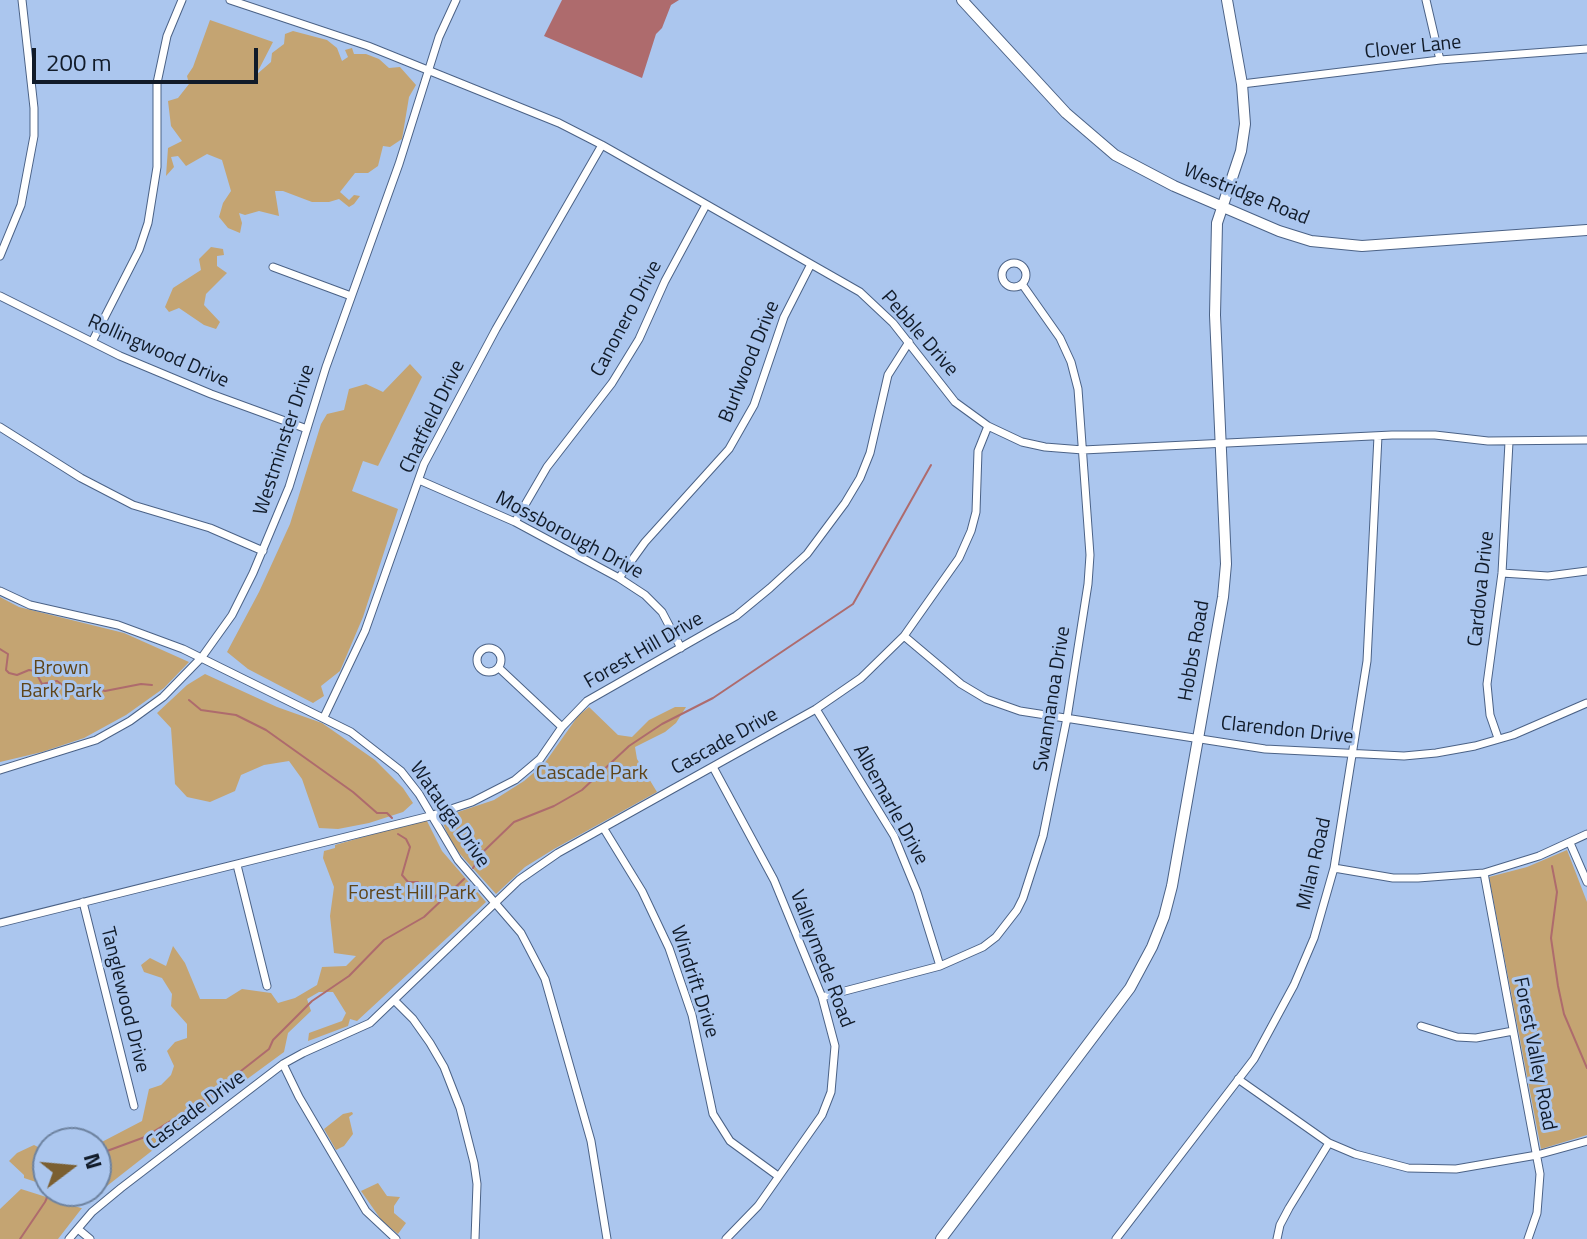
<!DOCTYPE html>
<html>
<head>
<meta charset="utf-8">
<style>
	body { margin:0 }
	#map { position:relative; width:1587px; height:1239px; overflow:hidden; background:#abc6ee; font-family:"Titillium Web",sans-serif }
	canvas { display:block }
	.north { position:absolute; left:32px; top:1127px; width:80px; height:80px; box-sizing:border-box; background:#abc6ee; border:2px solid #6d829f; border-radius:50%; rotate:74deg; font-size:22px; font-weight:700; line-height:32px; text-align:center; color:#111b29 }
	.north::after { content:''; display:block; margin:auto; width:28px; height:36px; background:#7b5f31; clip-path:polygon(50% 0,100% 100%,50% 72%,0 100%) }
	.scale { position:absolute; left:32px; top:48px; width:226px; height:36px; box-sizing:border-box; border:4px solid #111b29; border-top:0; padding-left:10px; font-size:24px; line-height:28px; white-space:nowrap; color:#111b29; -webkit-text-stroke:6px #abc6ee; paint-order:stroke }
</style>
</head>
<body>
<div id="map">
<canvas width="1587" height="1239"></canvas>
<div class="north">N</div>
<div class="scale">200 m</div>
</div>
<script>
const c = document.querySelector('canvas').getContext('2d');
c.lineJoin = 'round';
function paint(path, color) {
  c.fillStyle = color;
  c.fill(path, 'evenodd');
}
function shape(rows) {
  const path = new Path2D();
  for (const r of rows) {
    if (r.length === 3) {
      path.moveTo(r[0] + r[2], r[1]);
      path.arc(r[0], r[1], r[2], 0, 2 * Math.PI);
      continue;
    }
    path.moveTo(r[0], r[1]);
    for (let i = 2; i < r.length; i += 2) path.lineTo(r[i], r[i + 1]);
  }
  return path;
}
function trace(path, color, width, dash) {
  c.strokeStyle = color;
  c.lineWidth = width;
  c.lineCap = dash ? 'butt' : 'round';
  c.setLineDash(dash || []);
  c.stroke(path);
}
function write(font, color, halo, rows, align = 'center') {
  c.font = font + ' "Titillium Web",sans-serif';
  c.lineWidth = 6;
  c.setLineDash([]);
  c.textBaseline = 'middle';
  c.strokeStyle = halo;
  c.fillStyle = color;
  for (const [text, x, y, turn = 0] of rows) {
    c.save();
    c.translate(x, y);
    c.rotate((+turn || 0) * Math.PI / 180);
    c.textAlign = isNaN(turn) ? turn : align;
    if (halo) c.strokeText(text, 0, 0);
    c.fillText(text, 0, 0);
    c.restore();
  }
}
paint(shape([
	[210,20,273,42,256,75,271,62,272,53,284,44,285,34,293,31,327,40,337,48,342,61,348,57,345,50,352,48,354,54,366,54,379,59,389,68,400,67,416,85,409,97,402,139,390,147,383,146,378,166,368,173,355,173,340,192,349,200,354,195,360,196,354,204,349,207,339,199,329,202,312,202,283,191,275,191,279,216,259,211,245,215,239,213,242,223,240,233,228,228,219,217,223,203,231,191,222,160,207,154,186,166,178,156,171,157,174,167,166,176,168,148,182,141,171,126,168,101,178,98,189,84,187,76,193,67],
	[211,247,223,249,224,255,217,256,217,266,227,273,206,294,204,305,220,322,216,329,204,325,179,308,169,312,165,307,173,288,201,270,199,259],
	[410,364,422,377,378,466,363,461,352,491,398,509,363,617,340,671,321,686,324,696,313,703,248,669,227,652,259,592,290,524,321,424,327,414,344,410,349,389,366,384,383,392],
	[0,597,19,607,124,633,189,662,164,688,126,715,84,738,42,752,0,762],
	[205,674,277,707,322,723,375,760,403,788,413,803,403,812,369,823,338,829,319,828,302,779,289,761,264,765,241,775,235,791,210,802,187,797,175,784,171,728,157,713,187,685],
	[589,707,618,735,632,737,649,720,675,707,686,707,676,723,665,732,635,747,637,759,657,792,554,849,525,867,496,894,460,854,450,840,442,821,449,815,494,800,524,781,544,764,578,716],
	[426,819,442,851,486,902,357,1021,350,1019,348,1026,308,1041,309,1033,342,1021,346,1013,333,992,319,992,307,999,311,1011,288,1033,284,1052,190,1121,89,1200,62,1191,96,1191,96,1145,142,1121,149,1089,161,1085,171,1075,174,1066,167,1051,175,1042,187,1038,187,1024,171,1006,172,994,162,978,144,972,141,965,150,958,166,966,173,946,185,963,200,999,226,999,242,989,271,993,278,1003,295,998,317,985,322,967,346,966,356,956,334,953,330,916,334,887,323,858,324,851,335,848,335,845],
	[1567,850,1587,902,1587,1135,1541,1149,1489,877,1527,867],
	[352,1112,353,1114,349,1117,353,1134,344,1146,336,1150,324,1129,343,1114],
	[34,1145,48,1152,48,1186,24,1178,24,1175,9,1161,17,1153],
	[378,1183,387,1196,400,1197,394,1206,394,1213,406,1223,398,1234,382,1221,361,1191],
	[21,1189,81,1208,82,1208,58,1239,0,1239,0,1209]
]), '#c4a472');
paint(shape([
	[562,0,679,0,671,5,662,28,656,34,642,78,544,36]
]), '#ae6b6d');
trace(shape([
	[0,649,8,654,6,670,9,673,17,675,29,670,35,671,42,684,57,681,71,691,91,687,105,691,141,684,152,685],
	[189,700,201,710,236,715,266,730,353,792,377,813,387,813,392,818],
	[398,834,406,839,410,847,402,875,408,882,418,882,420,892,426,897,434,898,439,893,442,900],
	[1552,866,1557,892,1551,938,1558,986,1564,1014,1587,1068],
	[473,868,484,851,514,822,554,806,582,790,629,746,662,724,713,698,853,604,931,465],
	[96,1155,145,1137,204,1100,269,1049,273,1040,312,1001,349,976,384,940,424,917,464,879],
	[20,1239,45,1202,50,1191]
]), '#ae6b6d', 2);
const street = shape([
	[230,0,368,46,559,123,602,145,860,292,893,323,955,402,988,426,1022,442,1045,447,1083,450,1392,435,1435,435,1488,441,1587,440],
	[1426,0,1440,60],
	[1242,84,1440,60,1587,49],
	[0,256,21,205,34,136,34,108,22,0],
	[1014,275,12],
	[273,267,351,296],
	[0,296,120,356,211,394,307,429],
	[92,342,139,250,148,223,157,167,157,83,167,36,182,0],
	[0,427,81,478,133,505,210,528,263,551],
	[419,480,515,522,619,578,645,595,662,612,681,648],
	[515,522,547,467,612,383,639,339,665,281,706,205],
	[1502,573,1548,576,1587,571],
	[619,578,645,542,729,449,754,405,784,317,811,264],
	[0,591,30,605,118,625,183,649,351,732,401,771,419,794,458,860,521,933,545,979,591,1141,607,1239],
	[904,636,961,684,986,699,1020,711,1265,749,1404,756,1436,753,1475,746,1513,735,1587,703],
	[489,660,12],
	[499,668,562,727],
	[816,709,894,836,917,892,940,966],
	[324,717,365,631,424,464,496,329,602,145],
	[1498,738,1490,715,1487,684,1502,573,1509,442],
	[713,767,774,880,822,997,835,1046,831,1092,822,1115,758,1206,726,1239],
	[0,770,96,740,130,721,163,697,202,657,232,615,253,573,289,487,326,367,399,164,439,37,456,0],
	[604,829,642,891,669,948,692,1015,713,1114,730,1141,778,1176],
	[1570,843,1587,882],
	[237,865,267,986],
	[1334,868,1393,878,1418,878,1484,873,1539,856,1587,834],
	[1484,873,1540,1174,1537,1213,1528,1239],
	[83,902,134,1106],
	[0,923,430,816,472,802,515,780,540,759,562,727,587,701,736,616,770,588,807,554,845,503,860,478,870,453,888,375,909,342],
	[822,997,940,966,983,947,996,937,1017,910,1023,898,1043,836,1067,718,1088,584,1090,555,1078,389,1071,362,1060,338,1022,284],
	[394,1000,413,1019,430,1043,444,1067,460,1108,474,1163,477,1184,475,1239],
	[1421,1026,1457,1037,1476,1038,1513,1031],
	[283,1064,299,1097,366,1211,396,1239],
	[1238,1079,1329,1143,1355,1154,1408,1168,1456,1169,1537,1155,1587,1141],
	[78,1229,90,1239],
	[69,1239,92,1212,121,1188,283,1064,303,1053,370,1023,519,880,558,853,816,709,861,678,904,636,959,558,971,531,976,512,978,451,988,426],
	[1116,1239,1254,1059,1294,985,1314,938,1334,868,1367,661,1378,436],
	[1277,1239,1280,1225,1289,1208,1329,1143]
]);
const secondary = shape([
	[962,0,1066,113,1115,155,1174,186,1279,231,1311,241,1362,246,1587,230],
	[941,1239,1130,988,1152,947,1164,917,1172,886,1223,597,1226,564,1215,315,1217,223,1241,151,1245,124,1242,84,1227,0]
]);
trace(street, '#4b6286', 9);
trace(secondary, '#4b6286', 12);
trace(street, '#fff', 7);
trace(secondary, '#fff', 10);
write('20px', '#111b29', '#abc6ee', [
	["Clover Lane",1413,48,-6],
	["Westridge Road",1246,195,22],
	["Canonero Drive",627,319,-62],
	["Pebble Drive",919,334,49],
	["Rollingwood Drive",158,352,24],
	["Burlwood Drive",750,362,-68],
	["Chatfield Drive",433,417,-64],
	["Westminster Drive",285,440,-72],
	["Mossborough Drive",569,536,28],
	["Cardova Drive",1482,589,-84],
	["Forest Hill Drive",644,651,-30],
	["Hobbs Road",1195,651,-80],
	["Swannanoa Drive",1053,699,-81],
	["Clarendon Drive",1287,731,6],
	["Cascade Drive",725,742,-29],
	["Albemarle Drive",890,805,61],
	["Watauga Drive",449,815,55],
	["Milan Road",1315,864,-77],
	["Valleymede Road",821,959,69],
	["Windrift Drive",694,982,72],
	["Tanglewood Drive",124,1000,76],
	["Forest Valley Road",1534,1054,79],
	["Cascade Drive",196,1111,-37]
]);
write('20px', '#5f4519', '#abc6ee', [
	["Brown",61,669],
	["Bark Park",61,692],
	["Cascade Park",592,774],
	["Forest Hill Park",412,894]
]);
</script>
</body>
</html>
